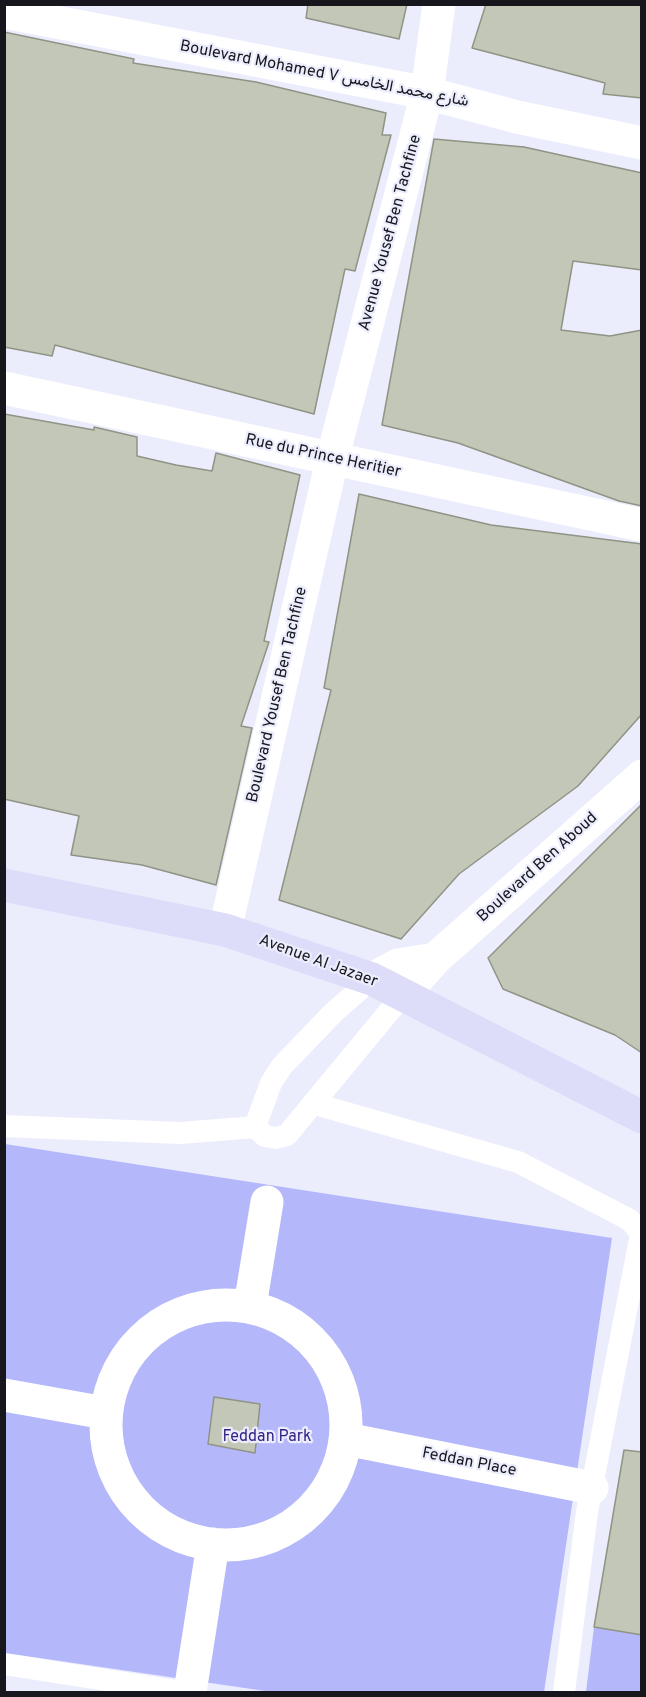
<!DOCTYPE html>
<html>
<head>
<meta charset="utf-8">
<style>
	body { margin:0 }
	#map { position:relative; width:646px; height:1697px; overflow:hidden; background:#ebedfd; font-family:Overpass,sans-serif }
	canvas { display:block }
	.frame { position:absolute; inset:0; border:6px solid #16161c; pointer-events:none }
</style>
</head>
<body>
<div id="map">
<canvas width="646" height="1697"></canvas>
<div class="frame"></div>
</div>
<script>
const c = document.querySelector('canvas').getContext('2d');
c.lineJoin = 'round';
function paint(path, color) {
  c.fillStyle = color;
  c.fill(path, 'evenodd');
}
function shape(rows) {
  const path = new Path2D();
  for (const r of rows) {
    if (r.length === 3) {
      path.moveTo(r[0] + r[2], r[1]);
      path.arc(r[0], r[1], r[2], 0, 2 * Math.PI);
      continue;
    }
    path.moveTo(r[0], r[1]);
    for (let i = 2; i < r.length; i += 2) path.lineTo(r[i], r[i + 1]);
  }
  return path;
}
function trace(path, color, width, dash) {
  c.strokeStyle = color;
  c.lineWidth = width;
  c.lineCap = dash ? 'butt' : 'round';
  c.setLineDash(dash || []);
  c.stroke(path);
}
function write(font, color, halo, rows, align = 'center') {
  c.font = font + ' Overpass,Vazirmatn,sans-serif';
  c.lineWidth = 4.5;
  c.setLineDash([]);
  c.textBaseline = 'middle';
  c.strokeStyle = halo;
  c.fillStyle = color;
  for (const [text, x, y, turn = 0] of rows) {
    c.save();
    c.translate(x, y);
    c.rotate((+turn || 0) * Math.PI / 180);
    c.textAlign = isNaN(turn) ? turn : align;
    if (halo) c.strokeText(text, 0, 0);
    c.fillText(text, 0, 0);
    c.restore();
  }
}
paint(shape([
	[5,1144,612,1238,544,1692,272,1692,5,1653],
	[594,1627,641,1635,641,1692,586,1692]
]), '#b4b8fb');
const building = shape([
	[308,4,407,4,399,39,306,18,308,4],
	[486,4,642,4,642,98,603,94,605,83,472,48,486,4],
	[4,32,134,59,133,63,256,82,386,113,382,135,391,135,355,271,345,269,314,414,55,345,52,356,4,347,4,32],
	[434,139,524,147,642,173,642,270,573,261,561,330,610,336,642,330,642,506,619,501,458,443,382,425,434,139],
	[4,414,94,430,94,427,137,437,137,456,176,465,212,471,216,453,300,475,264,641,269,642,241,726,252,728,216,885,142,865,71,855,79,816,4,799,4,414],
	[359,494,491,525,642,544,642,714,578,786,459,874,401,939,279,900,331,690,324,688,359,494],
	[642,804,642,1053,615,1035,503,989,488,958,642,804],
	[214,1397,260,1404,255,1453,208,1444,214,1397],
	[624,1450,642,1452,642,1635,594,1627,624,1450]
]);
paint(building, '#c2c7b8');
trace(building, '#8f9485', 1.5);
trace(shape([
	[372,979,334,1012,282,1066,271,1083,256,1124,257,1129,265,1136,276,1138,287,1135,402,996],
	[315,1104,518,1162,630,1220,641,1234,587,1512,564,1692],
	[4,1126,180,1133,256,1127],
	[4,1664,183,1692]
]), '#fff', 22);
trace(shape([
	[4,12,427,93,517,117,642,143],
	[226,1425,120],
	[250,1306,267,1202],
	[4,1395,105,1413],
	[346,1439,592,1488],
	[190,1692,213,1544]
]), '#fff', 33);
trace(shape([
	[4,388,642,525],
	[225,930,332,460,427,93,439,4],
	[372,979,398,965,435,959],
	[402,996,435,959,642,776]
]), '#fff', 33);
trace(shape([
	[4,885,225,930,372,979,642,1117]
]), '#ddddfa', 33);
write('16px', '#16161c', '#ebedfd', [
	["Boulevard Mohamed V شارع محمد الخامس",324,75,11],
	["Avenue Yousef Ben Tachfine",391,233,-75],
	["Rue du Prince Heritier",323,457,12],
	["Boulevard Yousef Ben Tachfine",278,695,-77],
	["Boulevard Ben Aboud",538,868,-42],
	["Avenue Al Jazaer",318,962,20],
	["Feddan Place",469,1463,11]
]);
write('16px', '#322285', '#ebedfd', [
	["Feddan Park",267,1438]
]);
</script>
</body>
</html>
